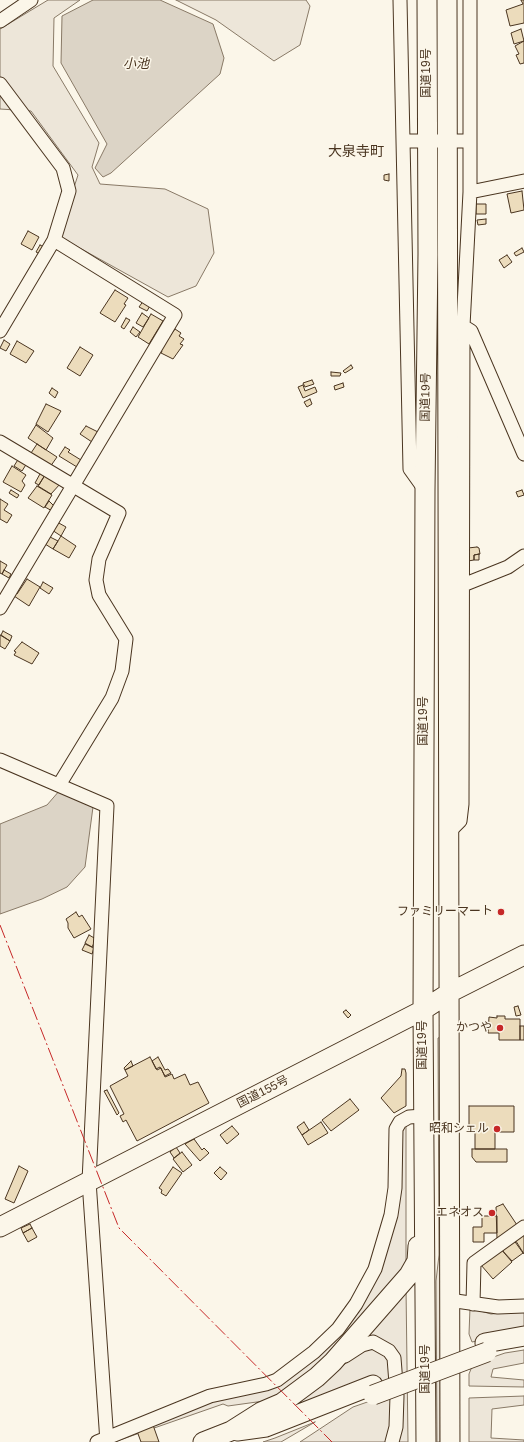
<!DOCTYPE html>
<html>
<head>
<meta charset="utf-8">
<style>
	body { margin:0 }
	canvas { display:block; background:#fbf6e9 }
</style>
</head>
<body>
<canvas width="524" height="1442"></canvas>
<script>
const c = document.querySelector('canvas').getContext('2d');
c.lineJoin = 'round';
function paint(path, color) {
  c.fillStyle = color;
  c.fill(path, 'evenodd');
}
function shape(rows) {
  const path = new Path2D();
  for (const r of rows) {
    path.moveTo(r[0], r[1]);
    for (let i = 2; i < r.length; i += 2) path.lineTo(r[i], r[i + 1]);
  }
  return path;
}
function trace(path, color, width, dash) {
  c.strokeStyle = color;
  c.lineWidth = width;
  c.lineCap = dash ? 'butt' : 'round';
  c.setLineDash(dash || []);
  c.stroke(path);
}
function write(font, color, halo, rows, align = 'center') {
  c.font = font + ' Arial,"Noto Sans JP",sans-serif';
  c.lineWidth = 3;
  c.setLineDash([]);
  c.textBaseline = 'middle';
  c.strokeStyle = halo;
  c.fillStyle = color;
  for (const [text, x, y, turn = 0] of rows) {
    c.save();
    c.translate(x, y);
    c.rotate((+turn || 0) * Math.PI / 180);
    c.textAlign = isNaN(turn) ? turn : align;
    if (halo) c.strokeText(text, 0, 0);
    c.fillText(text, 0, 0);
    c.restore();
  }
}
const green = shape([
	[48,0,80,0,54,18,53,66,99,143,92,167,100,184,165,189,208,209,214,253,196,286,168,297,58,236,78,175,31,111,0,109,0,29,48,0],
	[176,0,306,0,310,6,300,45,274,61,216,20,176,0],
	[441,1037,440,1442,437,1442,436,1281,439,1255,438,1038,441,1037],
	[406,1123,406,1267,310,1375,271,1400,228,1406,223,1404,114,1442,120,1435,295,1372,379,1271,398,1139,406,1123],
	[406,1287,408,1442,397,1442,401,1367,362,1337,406,1287],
	[470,1308,491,1314,524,1311,524,1331,472,1342,469,1334,470,1308],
	[368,1347,382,1353,388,1361,390,1370,391,1426,390,1434,385,1442,300,1442,353,1407,376,1399,376,1379,281,1411,368,1347],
	[524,1350,524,1363,493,1369,491,1377,524,1380,524,1387,469,1386,469,1374,473,1364,505,1353,524,1350],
	[524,1396,524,1405,492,1409,491,1438,524,1440,524,1442,469,1442,469,1398,524,1396],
	[315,1422,281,1442,263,1442,275,1438,315,1422]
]);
paint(green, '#ede6d9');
trace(green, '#887966', 1);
const water = shape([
	[93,0,160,0,213,24,224,58,220,74,111,173,103,177,95,168,107,144,61,63,62,16,93,0],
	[60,790,93,807,85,867,67,887,42,899,0,914,0,824,47,805,60,790]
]);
paint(water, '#dcd4c6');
trace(water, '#887966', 1);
const building = shape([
	[521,0,524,0,524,23,510,26,506,10,523,4,521,0],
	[521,29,524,41,514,44,511,33,521,29],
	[524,41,524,63,520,64,516,55,519,54,515,46,524,41],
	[389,174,389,181,384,180,384,175,389,174],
	[522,191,524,210,511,213,507,194,522,191],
	[476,204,486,204,486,214,476,214,476,204],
	[486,219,486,224,478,225,477,220,486,219],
	[28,231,39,237,32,250,21,244,28,231],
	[40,245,44,247,40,254,36,252,40,245],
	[522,248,524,252,516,256,514,253,522,248],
	[507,255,512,262,504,268,499,260,507,255],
	[115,290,128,298,124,304,126,305,115,322,100,313,115,290],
	[144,300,151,304,147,311,139,307,144,300],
	[142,313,149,318,143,327,136,323,142,313],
	[151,314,163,321,149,344,138,337,151,314],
	[126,318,130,320,124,329,121,327,126,318],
	[133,327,140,332,136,337,130,332,133,327],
	[175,329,181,333,179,336,184,339,180,344,183,345,173,359,161,353,162,351,160,349,175,329],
	[4,340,10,344,6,351,0,348,4,340],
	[17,341,34,351,26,363,10,354,17,341],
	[80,347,93,355,80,376,67,368,80,347],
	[351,365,353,368,345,373,343,371,351,365],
	[331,372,341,373,340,376,331,376,331,372],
	[312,380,314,384,305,387,303,383,312,380],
	[343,383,344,387,335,390,334,386,343,383],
	[303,385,305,391,315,387,317,392,303,398,298,387,303,385],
	[52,388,58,392,55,398,49,393,52,388],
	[310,399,312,404,307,407,304,402,310,399],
	[46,404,61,411,48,432,36,424,46,404],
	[36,425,53,438,46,450,28,438,36,425],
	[86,426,98,432,92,442,80,434,86,426],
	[37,444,57,457,50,467,31,453,37,444],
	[65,447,70,450,68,452,81,460,77,467,59,456,65,447],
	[19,458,27,463,22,471,14,466,19,458],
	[12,466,26,475,22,481,25,485,21,492,3,482,12,466],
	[41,472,45,475,39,485,35,483,41,472],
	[45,475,60,484,51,494,38,486,45,475],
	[37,486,52,495,44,508,28,498,37,486],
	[11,490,19,495,17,498,9,493,11,490],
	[522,490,524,495,518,497,516,492,522,490],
	[0,499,8,504,4,510,12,515,7,523,0,519,0,499],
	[49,501,56,508,54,512,45,507,49,501],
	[57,522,66,527,61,536,52,530,57,522],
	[61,536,76,546,69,558,53,549,61,536],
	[50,537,58,541,53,549,45,544,50,537],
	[477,547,479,548,480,554,474,555,474,560,468,561,468,548,477,547],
	[479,554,479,560,474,560,474,555,479,554],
	[0,561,7,565,2,574,0,573,0,561],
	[4,570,11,574,9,578,2,574,4,570],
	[27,579,40,587,29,606,14,596,16,593,17,594,27,579],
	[43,582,53,588,49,594,40,588,43,582],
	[3,631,12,636,10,641,1,635,3,631],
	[0,635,10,641,5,649,0,646,0,635],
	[22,642,39,653,32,664,14,655,16,652,14,651,22,642],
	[76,912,79,917,82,915,91,929,74,938,68,928,68,923,66,919,76,912],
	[89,935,96,939,92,947,85,943,89,935],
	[85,944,94,948,92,954,82,950,85,944],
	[518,1006,521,1015,516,1016,514,1007,518,1006],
	[346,1010,351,1015,348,1018,343,1012,346,1010],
	[497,1016,505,1016,505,1019,520,1019,520,1040,499,1040,499,1033,488,1033,489,1017,497,1018,497,1016],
	[520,1026,524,1026,524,1040,520,1040,520,1026],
	[150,1057,157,1070,161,1068,165,1077,172,1074,174,1079,185,1074,190,1085,198,1082,209,1103,137,1141,126,1120,123,1122,120,1116,124,1114,110,1086,128,1076,125,1070,150,1057],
	[158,1057,165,1070,168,1069,171,1073,165,1076,160,1067,156,1069,152,1061,158,1057],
	[131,1061,133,1066,125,1070,124,1068,131,1061],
	[402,1069,405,1069,406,1073,406,1106,394,1113,381,1098,401,1076,402,1069],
	[107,1090,119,1113,117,1115,104,1091,107,1090],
	[350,1099,359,1110,331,1131,322,1120,350,1099],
	[469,1106,514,1106,514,1132,495,1132,495,1149,475,1149,475,1132,469,1132,469,1106],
	[304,1122,309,1130,302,1135,297,1127,304,1122],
	[321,1122,328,1133,308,1145,302,1135,321,1122],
	[232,1126,239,1134,227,1144,220,1135,232,1126],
	[194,1139,202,1150,204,1148,209,1153,200,1161,185,1144,194,1139],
	[176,1147,180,1153,174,1158,170,1152,176,1147],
	[472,1149,507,1149,507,1162,476,1162,472,1157,472,1149],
	[182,1152,192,1165,183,1172,173,1159,182,1152],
	[19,1166,28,1171,14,1203,5,1199,19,1166],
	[173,1167,182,1173,166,1196,161,1193,162,1190,159,1188,173,1167],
	[220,1167,227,1173,221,1180,214,1173,220,1167],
	[503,1204,517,1225,500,1238,497,1238,496,1207,503,1204],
	[482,1216,497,1216,497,1233,484,1233,484,1242,473,1242,473,1227,482,1227,482,1216],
	[30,1224,32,1228,23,1233,21,1228,30,1224],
	[32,1228,37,1237,28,1242,23,1233,32,1228],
	[524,1232,524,1254,514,1238,524,1232],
	[513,1239,523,1253,512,1261,501,1249,513,1239],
	[500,1248,512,1262,493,1279,481,1265,500,1248],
	[153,1425,159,1442,141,1442,137,1431,153,1425]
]);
paint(building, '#ecdcbc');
trace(building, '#4a3520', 1);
const minor = shape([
	[400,0,410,469,425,490],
	[0,21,31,0],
	[0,84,63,168,69,191,54,240,0,331],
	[404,141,470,141],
	[470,192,524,181],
	[463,326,471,331,524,454],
	[0,442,119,513,99,559,96,580,99,595,126,639,122,671,112,698,59,785],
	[463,585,508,567,524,556],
	[0,608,175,315,54,240],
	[0,760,107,806,89,1181,107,1442],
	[450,831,460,821,462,804,463,326,470,192,470,0],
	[449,1300,498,1307,524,1306],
	[473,1304,474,1263,524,1227],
	[345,1356,362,1345,373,1342,389,1351,394,1358,397,1396,396,1427,392,1442],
	[97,1442,210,1396,266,1384,277,1380,314,1352,338,1329,356,1304,375,1269,391,1215,395,1188,396,1129,400,1122,409,1117,423,1116]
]);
const highway = shape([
	[447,0,450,1442],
	[0,1227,423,1010,449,993,524,955],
	[485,1343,524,1336],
	[237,1431,266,1427,373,1385],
	[203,1442,231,1431,261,1412,282,1403,317,1377,333,1362,409,1275,417,1261,418,1246],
	[426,1442,423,1010,425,490,428,254,427,0]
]);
trace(minor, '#4a3520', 15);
trace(highway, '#4a3520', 21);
trace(minor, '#fbf6e9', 13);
trace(highway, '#fbf6e9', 19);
const highwayBridge = shape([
	[373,1395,487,1352]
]);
trace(highwayBridge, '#4a3520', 21, []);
trace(highwayBridge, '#fbf6e9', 19);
trace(shape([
	[0,925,119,1228,332,1442]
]), '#c62828', 1, [14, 3, 2, 3]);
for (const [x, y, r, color] of [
	[501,912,4,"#c62828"],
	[500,1028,4,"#c62828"],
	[497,1129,4,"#c62828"],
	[492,1213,4,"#c62828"]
]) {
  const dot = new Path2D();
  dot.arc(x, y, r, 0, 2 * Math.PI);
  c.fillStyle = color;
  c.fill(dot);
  trace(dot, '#fbf6e9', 1.5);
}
write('12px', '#4a3520', '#fbf6e9', [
	["国道19号",427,73,-90],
	["国道19号",426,397,-89],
	["国道19号",424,721,-90],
	["国道19号",423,1045,-90],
	["国道155号",263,1092,-27],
	["国道19号",426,1369,-90]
]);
write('12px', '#4a3520', '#fbf6e9', [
	["ファミリーマート",493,912],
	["かつや",492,1028],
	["昭和シェル",489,1129],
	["エネオス",484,1213]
], 'right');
write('italic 13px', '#4a3520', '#fbf6e9', [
	["小池",136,64]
]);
write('14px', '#4a3520', '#fbf6e9', [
	["大泉寺町",356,152]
]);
</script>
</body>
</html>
